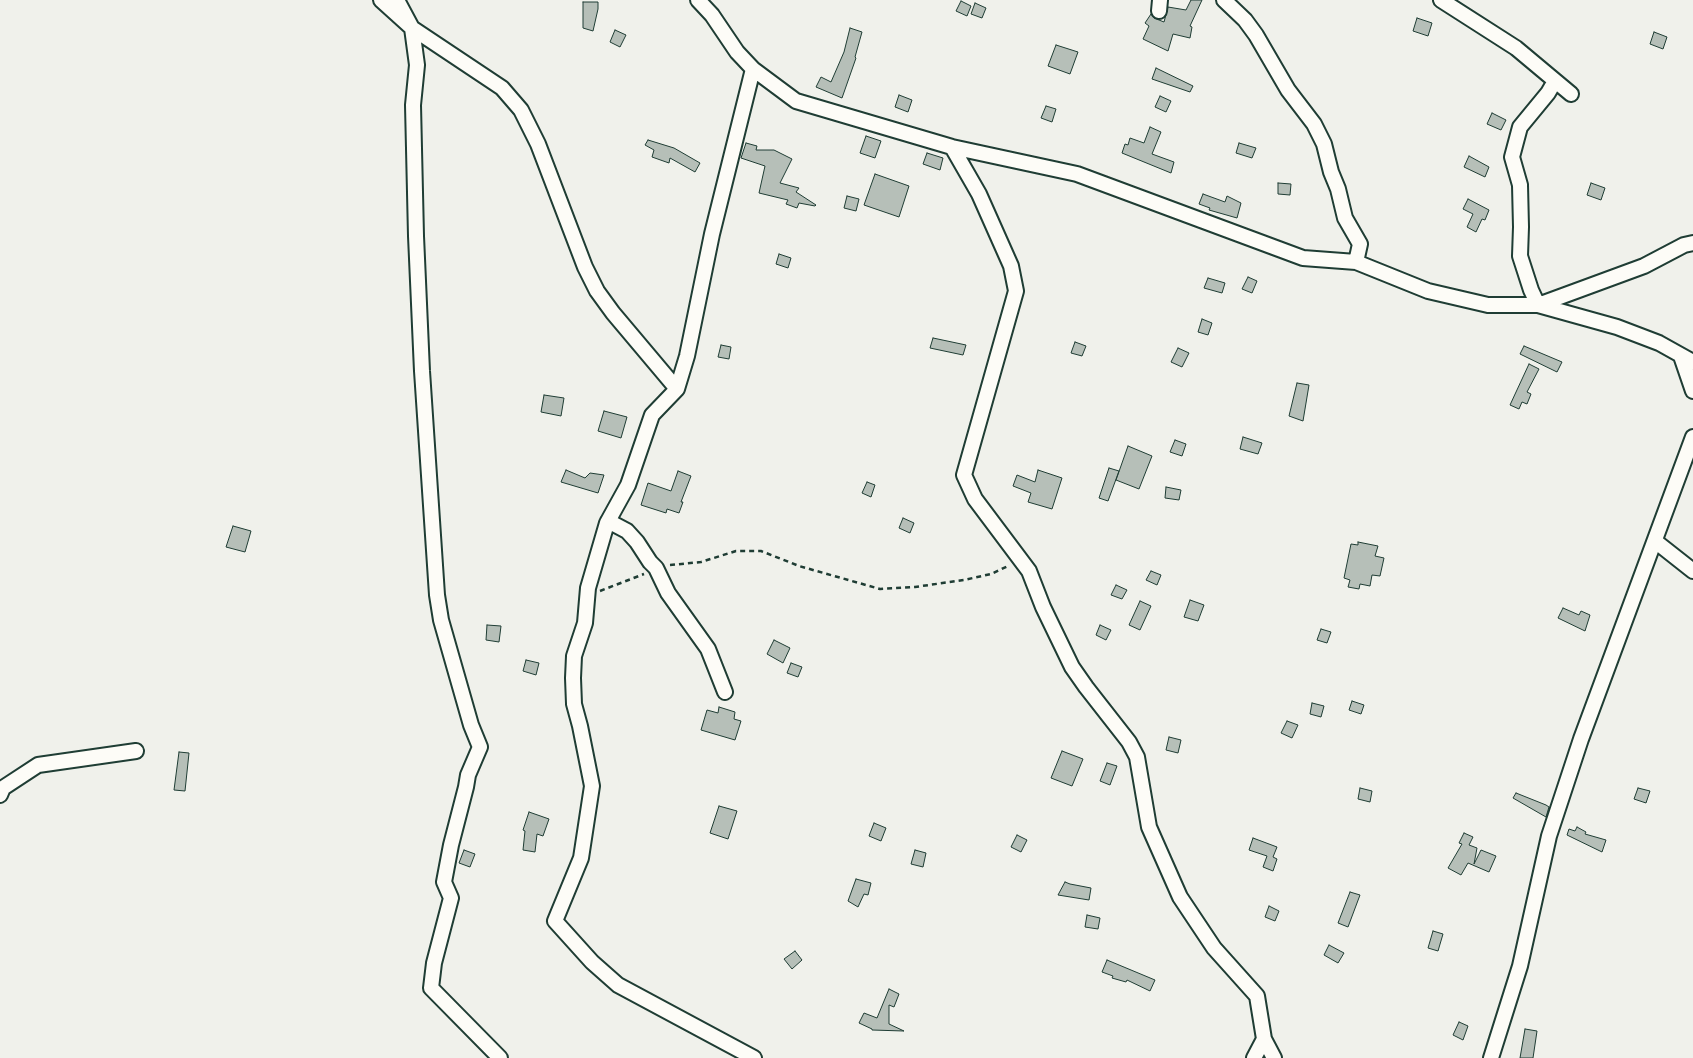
<!DOCTYPE html>
<html>
<head>
<meta charset="utf-8">
<style>
	body { margin:0 }
	canvas { display:block; background:#f0f1eb }
</style>
</head>
<body>
<canvas width="1693" height="1058"></canvas>
<script>
const c = document.querySelector('canvas').getContext('2d');
c.lineJoin = 'round';
function paint(path, color) {
  c.fillStyle = color;
  c.fill(path, 'evenodd');
}
function shape(rows) {
  const path = new Path2D();
  for (const r of rows) {
    path.moveTo(r[0], r[1]);
    for (let i = 2; i < r.length; i += 2) path.lineTo(r[i], r[i + 1]);
  }
  return path;
}
function trace(path, color, width, dash) {
  c.strokeStyle = color;
  c.lineWidth = width;
  c.lineCap = dash ? 'butt' : 'round';
  c.setLineDash(dash || []);
  c.stroke(path);
}
const building = shape([
	[1191,0,1202,0,1190,26,1192,27,1190,38,1173,34,1168,51,1143,39,1149,26,1145,23,1151,14,1154,18,1164,22,1168,7,1186,10,1191,0],
	[961,1,971,6,967,16,956,11,961,1],
	[583,2,598,2,598,9,593,31,583,28,583,2],
	[975,3,986,8,982,18,971,14,975,3],
	[1417,18,1432,23,1428,36,1413,31,1417,18],
	[850,28,862,32,855,57,856,58,842,98,816,87,821,77,831,82,844,52,850,28],
	[615,30,626,35,620,47,610,42,615,30],
	[1654,32,1667,37,1663,49,1650,44,1654,32],
	[1056,45,1078,52,1070,74,1048,66,1056,45],
	[1156,68,1193,86,1190,92,1152,79,1156,68],
	[899,95,912,100,908,112,895,107,899,95],
	[1160,96,1171,101,1166,112,1155,107,1160,96],
	[1046,106,1056,109,1052,122,1041,118,1046,106],
	[1492,113,1506,120,1501,130,1487,124,1492,113],
	[1150,127,1161,132,1152,154,1174,162,1171,173,1122,153,1125,144,1128,145,1130,138,1144,143,1150,127],
	[866,136,881,141,875,158,860,153,866,136],
	[648,140,674,148,700,163,695,172,670,158,669,163,652,157,654,150,645,145,648,140],
	[746,143,757,146,756,150,774,150,792,159,780,183,799,188,796,192,816,205,815,206,799,203,797,208,786,204,788,200,759,193,765,166,741,158,746,143],
	[1239,143,1256,148,1252,158,1236,153,1239,143],
	[927,153,943,158,940,170,923,164,927,153],
	[1469,156,1489,167,1485,177,1464,167,1469,156],
	[875,174,909,186,899,217,864,205,875,174],
	[1278,183,1291,184,1290,195,1278,194,1278,183],
	[1591,183,1605,188,1601,200,1587,195,1591,183],
	[1203,194,1225,202,1227,196,1241,203,1237,218,1209,210,1210,208,1199,204,1203,194],
	[847,196,859,199,856,211,844,208,847,196],
	[1468,199,1489,210,1485,220,1482,219,1476,232,1467,227,1473,214,1463,209,1468,199],
	[779,254,791,258,788,268,776,264,779,254],
	[1248,277,1257,281,1252,293,1242,289,1248,277],
	[1208,278,1225,283,1222,293,1204,288,1208,278],
	[1202,319,1212,323,1208,335,1198,332,1202,319],
	[933,338,966,345,963,355,930,348,933,338],
	[1075,342,1086,346,1082,356,1071,353,1075,342],
	[721,345,731,347,729,359,718,357,721,345],
	[1524,346,1562,362,1557,372,1520,354,1524,346],
	[1178,348,1189,353,1182,367,1171,362,1178,348],
	[1529,364,1539,369,1527,392,1531,394,1527,404,1522,402,1519,409,1510,405,1529,364],
	[1297,383,1309,385,1303,421,1289,416,1297,383],
	[544,395,564,398,561,416,541,412,544,395],
	[604,411,627,417,621,438,598,431,604,411],
	[1243,437,1262,443,1258,454,1240,449,1243,437],
	[1175,440,1186,444,1182,456,1170,452,1175,440],
	[1128,446,1152,456,1139,489,1116,480,1128,446],
	[1109,468,1119,471,1108,501,1099,498,1109,468],
	[566,470,585,478,590,473,604,475,598,493,561,482,566,470],
	[1038,470,1062,478,1052,509,1028,502,1031,493,1013,486,1017,475,1035,482,1038,470],
	[678,471,691,476,681,502,683,502,679,513,667,509,666,513,641,505,648,483,671,491,678,471],
	[867,482,875,485,871,497,862,493,867,482],
	[1166,487,1181,490,1179,500,1165,498,1166,487],
	[903,518,914,523,910,533,899,528,903,518],
	[233,526,251,531,245,552,226,547,233,526],
	[1358,542,1378,546,1375,556,1384,558,1380,576,1372,575,1370,586,1360,584,1359,589,1348,587,1350,580,1344,578,1351,544,1358,545,1358,542],
	[1151,571,1161,575,1157,585,1146,580,1151,571],
	[1116,585,1127,590,1122,599,1111,595,1116,585],
	[1190,600,1204,605,1198,621,1184,617,1190,600],
	[1140,601,1151,606,1140,630,1129,625,1140,601],
	[1563,608,1579,615,1581,611,1590,615,1585,631,1558,618,1563,608],
	[487,625,501,626,499,642,486,640,487,625],
	[1100,625,1111,630,1106,640,1096,635,1100,625],
	[1321,629,1331,632,1327,643,1317,640,1321,629],
	[774,640,790,648,783,663,767,654,774,640],
	[526,660,539,663,536,675,523,671,526,660],
	[791,663,802,667,798,677,787,673,791,663],
	[1352,701,1364,705,1361,714,1349,710,1352,701],
	[1312,703,1324,706,1321,717,1310,714,1312,703],
	[719,707,735,712,734,719,741,721,735,740,701,730,707,710,718,713,719,707],
	[1287,721,1298,725,1292,738,1281,733,1287,721],
	[1169,737,1181,740,1178,753,1166,750,1169,737],
	[1062,751,1083,759,1072,786,1051,778,1062,751],
	[179,752,189,753,185,791,174,790,179,752],
	[1107,763,1117,766,1110,785,1100,781,1107,763],
	[1360,788,1372,791,1370,802,1358,799,1360,788],
	[1638,788,1650,791,1646,803,1634,799,1638,788],
	[1516,793,1546,805,1549,807,1546,817,1513,798,1516,793],
	[719,806,737,811,728,839,710,833,719,806],
	[529,812,549,819,543,836,537,834,535,852,523,850,525,831,523,830,529,812],
	[874,823,886,828,881,841,869,836,874,823],
	[1577,827,1586,832,1585,834,1606,840,1602,852,1567,835,1569,829,1575,831,1577,827],
	[1464,833,1473,837,1469,845,1477,848,1474,864,1481,850,1496,856,1489,872,1468,863,1461,875,1448,868,1462,844,1459,843,1464,833],
	[1017,835,1027,840,1021,852,1011,847,1017,835],
	[1253,838,1277,847,1273,857,1277,859,1273,871,1263,867,1267,856,1249,850,1253,838],
	[464,850,475,854,470,867,459,863,464,850],
	[915,850,926,853,923,867,911,864,915,850],
	[856,879,871,883,868,895,864,894,858,907,848,901,856,879],
	[1065,882,1070,884,1091,888,1089,900,1058,895,1065,882],
	[1350,892,1360,895,1348,927,1338,923,1350,892],
	[1269,906,1279,911,1275,921,1265,917,1269,906],
	[1087,915,1100,918,1098,929,1085,927,1087,915],
	[1433,931,1443,934,1438,951,1428,948,1433,931],
	[1329,945,1344,953,1338,963,1324,955,1329,945],
	[795,951,802,960,792,969,784,959,795,951],
	[1107,960,1155,980,1150,991,1127,980,1126,982,1112,978,1113,976,1102,972,1107,960],
	[889,989,899,994,894,1007,889,1005,889,1024,904,1031,872,1030,872,1029,859,1023,864,1013,877,1018,889,989],
	[1459,1022,1468,1026,1463,1040,1453,1035,1459,1022],
	[1525,1029,1537,1031,1533,1058,1520,1058,1525,1029]
]);
paint(building, '#b6bfb8');
trace(building, '#1f3d34', 1);
const minor = shape([
	[381,0,412,28,502,88,521,110,538,144,585,267,597,291,613,313,677,389],
	[397,0,412,28,417,65,413,105,416,236,422,371,437,595,441,620,471,725,480,747,468,775,466,787,451,845,444,882,451,898,434,963,431,988,500,1058],
	[698,0,712,15,737,52,753,69,796,101,952,147,1077,174,1303,258,1356,262,1428,291,1488,305,1538,305,1617,327,1659,343,1693,362],
	[1224,0,1245,20,1256,35,1288,90,1314,124,1324,144,1331,172,1338,189,1345,218,1360,244,1356,262],
	[1441,0,1516,48,1571,94],
	[1159,11,1160,0],
	[753,69,712,234,687,356,677,389,652,415,628,485,607,523,588,588,585,623,574,656,573,678,574,704,580,726,592,786,581,858,555,921,592,962,618,985,754,1058],
	[1555,81,1548,93,1520,127,1512,157,1520,185,1521,227,1520,256,1531,290,1538,305,1644,266,1684,245,1693,243],
	[952,147,979,194,1011,266,1016,291,964,475,975,499,1029,571,1043,607,1072,667,1086,687,1129,742,1137,757,1149,827,1180,897,1214,948,1257,996,1264,1039,1274,1058],
	[1681,356,1693,391],
	[608,521,627,531,637,542,650,562,656,568,668,593,708,649,725,692],
	[1655,541,1693,571],
	[0,795,3,788,38,765,136,751],
	[1254,1058,1264,1039],
	[1491,1058,1520,966,1549,836,1581,739,1693,437]
]);
trace(minor, '#1f3d34', 18);
trace(shape([
	[670,565,701,562,736,551,761,551,799,566,880,589,915,587,964,580,991,574,1008,566],
	[600,591,644,574]
]), '#1f3d34', 2.5, [5, 4]);
trace(minor, '#fdfcf7', 14);
</script>
</body>
</html>
